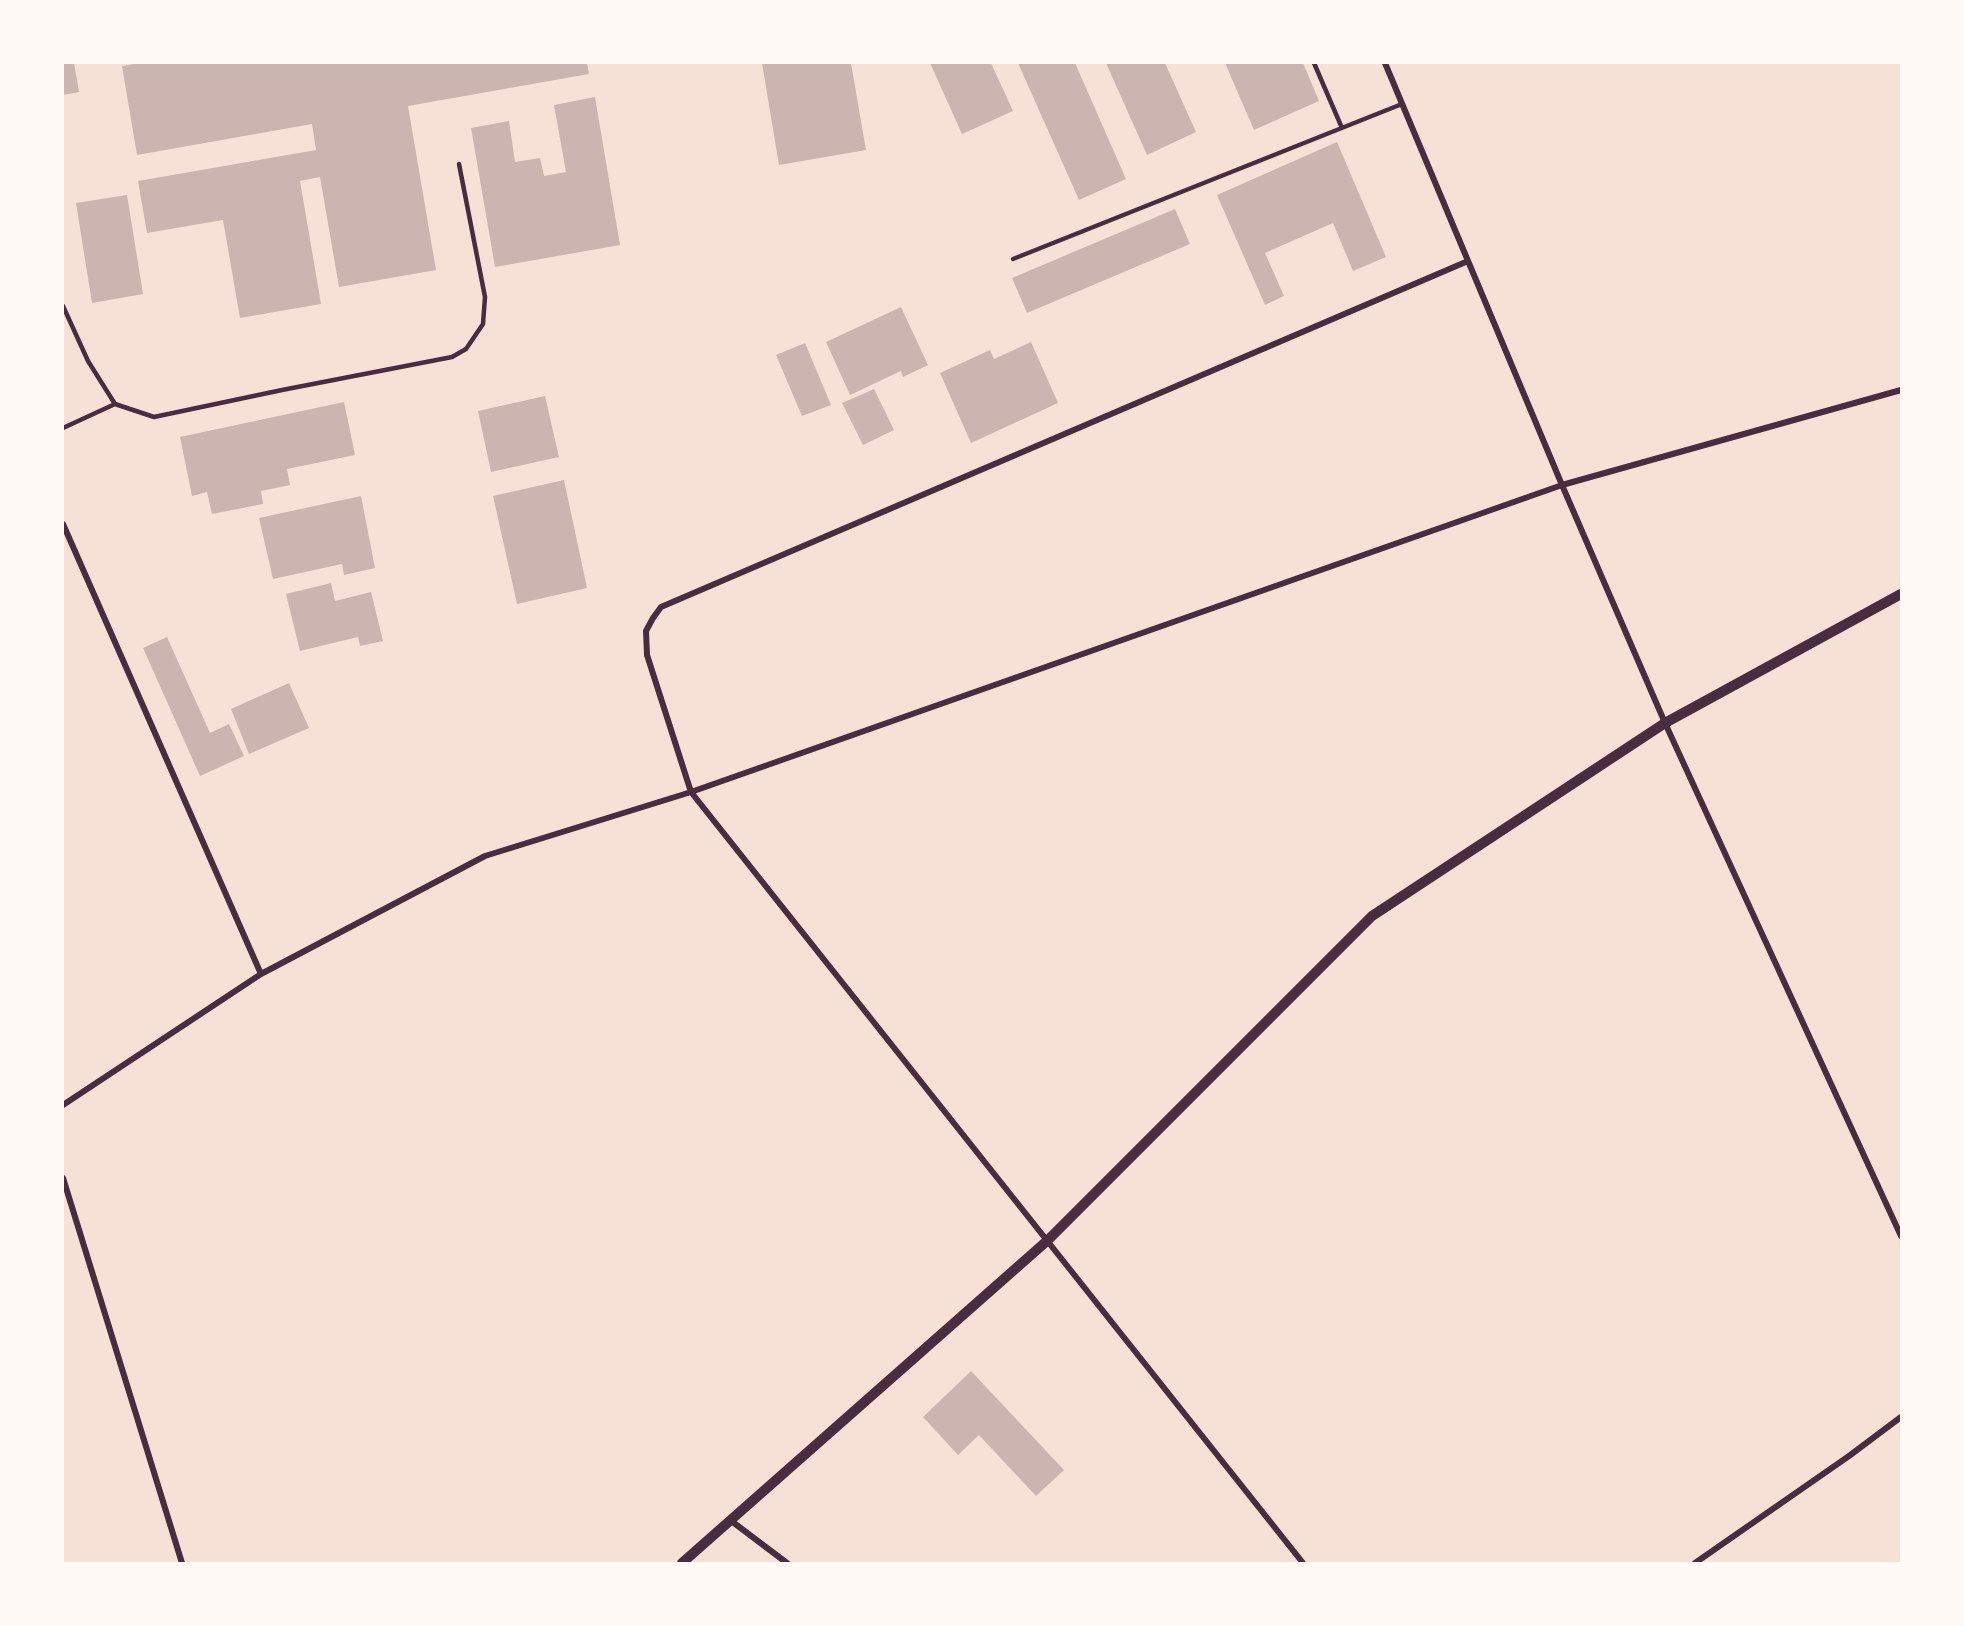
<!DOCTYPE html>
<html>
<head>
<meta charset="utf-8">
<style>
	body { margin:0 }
	#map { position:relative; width:1964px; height:1626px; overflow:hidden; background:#f7e1d7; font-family:"DejaVu Sans",sans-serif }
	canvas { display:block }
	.frame { position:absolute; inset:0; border:64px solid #fffaf5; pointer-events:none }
</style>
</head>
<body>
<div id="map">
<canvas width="1964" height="1626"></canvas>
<div class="frame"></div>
</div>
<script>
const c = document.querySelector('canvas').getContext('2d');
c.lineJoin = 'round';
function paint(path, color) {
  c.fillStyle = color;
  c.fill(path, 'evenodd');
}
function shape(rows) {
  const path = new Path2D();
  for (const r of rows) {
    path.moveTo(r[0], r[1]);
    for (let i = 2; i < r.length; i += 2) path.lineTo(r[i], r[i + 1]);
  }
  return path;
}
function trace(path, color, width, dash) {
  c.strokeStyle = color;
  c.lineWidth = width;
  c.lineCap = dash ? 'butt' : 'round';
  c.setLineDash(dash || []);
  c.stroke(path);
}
paint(shape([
	[63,63,74,63,79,92,63,95],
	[140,63,587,63,589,74,408,106,436,270,339,287,320,177,300,181,321,304,240,318,223,220,147,233,138,181,316,150,312,124,137,155,122,66],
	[762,63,851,63,866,150,779,165],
	[930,63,991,63,1013,111,962,134],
	[1018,63,1075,63,1126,179,1079,200],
	[1106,63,1165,63,1196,132,1147,155],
	[1225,63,1303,63,1319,101,1254,130],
	[595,97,620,245,495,267,471,128,509,121,515,162,540,158,544,176,566,172,554,105],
	[1337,142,1386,257,1353,271,1333,223,1265,253,1284,296,1265,305,1217,195],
	[127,195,143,294,92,303,76,203],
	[1175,209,1190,244,1027,313,1012,278],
	[901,307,928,365,903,377,901,371,850,395,826,342],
	[1031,342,1058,403,971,443,940,373,990,350,994,359],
	[805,343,831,405,802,416,776,355],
	[874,389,894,430,863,445,842,403],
	[545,396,559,457,491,472,478,411],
	[344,402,355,455,287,469,290,485,261,491,263,504,212,514,207,492,192,496,180,437],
	[564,480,587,588,517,604,493,496],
	[361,496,375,568,344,575,342,564,273,579,259,518],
	[331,583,335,601,371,592,383,641,360,646,358,637,300,651,286,594],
	[167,637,210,733,229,724,244,756,200,776,143,648],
	[289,683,309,728,249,754,231,709],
	[971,1371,1064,1470,1036,1496,979,1435,958,1455,923,1417]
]), '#ccb4b1');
trace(shape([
	[1314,63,1342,128],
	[1013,259,1402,104],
	[63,306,88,361,115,404,154,417,282,390,452,357,466,349,483,324,485,297,459,164],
	[63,428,115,404]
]), '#4a2c40', 4.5);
trace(shape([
	[1385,63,1562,485,1665,723,1901,1236],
	[63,524,261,974],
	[63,1105,261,974,485,856,691,792,1562,485,1901,390],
	[63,1178,182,1563],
	[730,1520,787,1563],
	[1303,1563,691,792,647,655,646,631,653,618,661,607,1468,261],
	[1695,1563,1849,1456,1901,1417]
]), '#4a2c40', 6);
trace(shape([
	[682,1563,1048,1240,1372,916,1665,723,1901,594]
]), '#4a2c40', 10);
</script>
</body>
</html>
